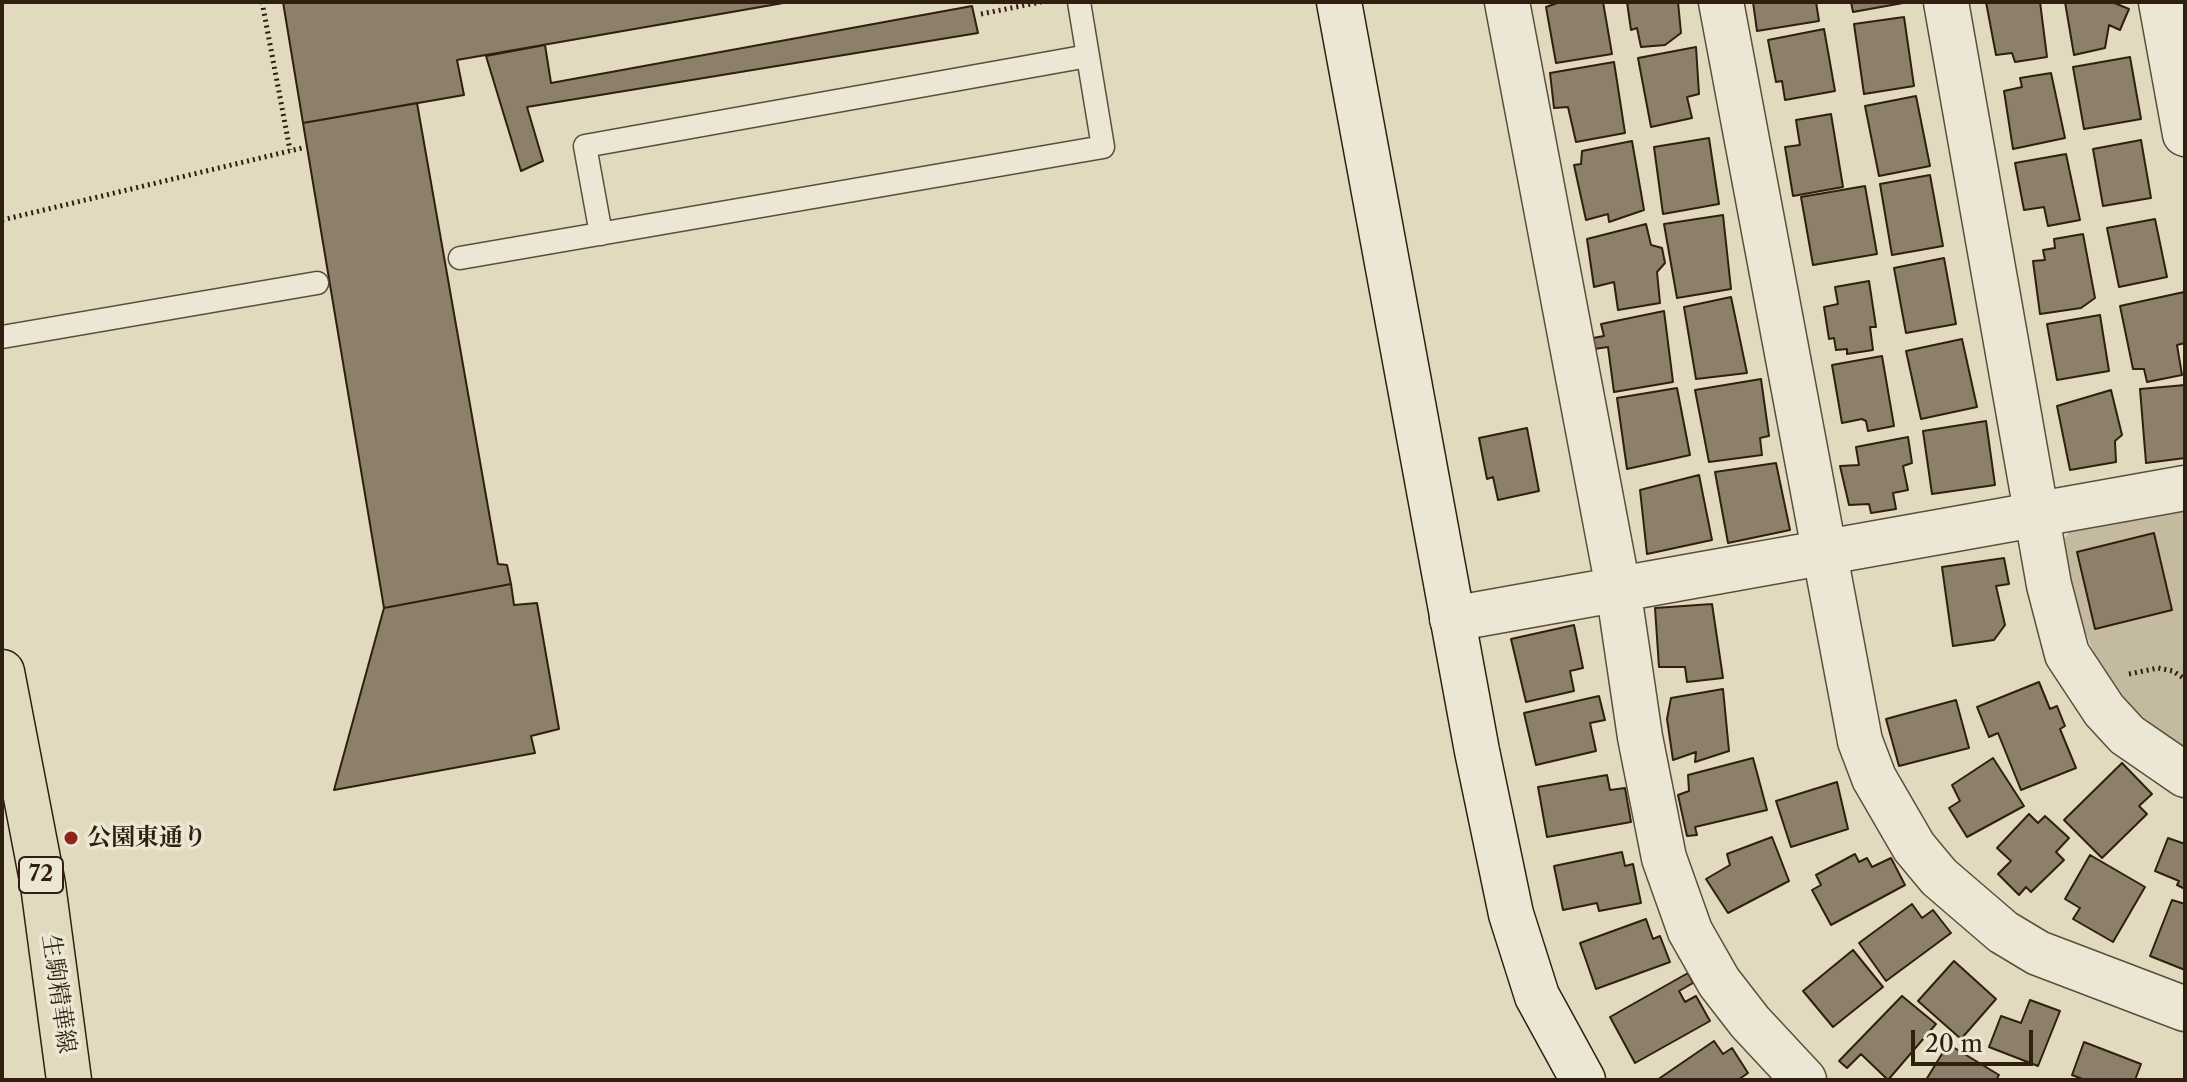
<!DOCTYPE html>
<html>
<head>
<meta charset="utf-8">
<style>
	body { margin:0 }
	#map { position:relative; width:2187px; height:1082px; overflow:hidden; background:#e2dabe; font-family:"Libre Caslon Text",serif }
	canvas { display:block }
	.frame { position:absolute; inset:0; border:4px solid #301f0e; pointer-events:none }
	.scale { position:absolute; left:1911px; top:1030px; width:122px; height:36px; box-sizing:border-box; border:4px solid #301f0e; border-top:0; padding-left:10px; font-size:24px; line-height:28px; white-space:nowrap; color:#301f0e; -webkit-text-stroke:6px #ece7d5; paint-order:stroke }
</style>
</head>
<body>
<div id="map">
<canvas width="2187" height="1082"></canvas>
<div class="frame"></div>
<div class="scale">20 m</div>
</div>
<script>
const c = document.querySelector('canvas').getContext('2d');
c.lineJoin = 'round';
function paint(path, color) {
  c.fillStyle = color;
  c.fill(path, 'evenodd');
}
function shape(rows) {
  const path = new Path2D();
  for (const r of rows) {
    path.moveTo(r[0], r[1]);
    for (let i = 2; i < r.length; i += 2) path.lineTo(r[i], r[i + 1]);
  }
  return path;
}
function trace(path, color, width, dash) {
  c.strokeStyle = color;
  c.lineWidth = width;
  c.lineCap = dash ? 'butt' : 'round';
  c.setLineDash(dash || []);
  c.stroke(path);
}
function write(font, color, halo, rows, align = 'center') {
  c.font = font + ' "Libre Caslon Text","Noto Serif JP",serif';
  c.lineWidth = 7;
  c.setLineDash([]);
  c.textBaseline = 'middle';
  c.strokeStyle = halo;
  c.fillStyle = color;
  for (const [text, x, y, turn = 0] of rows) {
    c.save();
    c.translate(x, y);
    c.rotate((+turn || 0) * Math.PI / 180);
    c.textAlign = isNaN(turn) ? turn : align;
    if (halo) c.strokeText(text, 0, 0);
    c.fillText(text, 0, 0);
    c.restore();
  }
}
paint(shape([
	[2185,505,2185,752,2168,743,2118,693,2101,669,2078,615,2061,545,2074,524]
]), '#c4baa0');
const building = shape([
	[283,2,789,2,457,60,464,95,303,123,283,2],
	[1560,2,1603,2,1612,54,1556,63,1546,7,1560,2],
	[1627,2,1678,2,1681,33,1665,45,1641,47,1637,28,1631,30,1627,2],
	[1753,2,1816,2,1819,21,1757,31,1753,2],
	[1851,2,1903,2,1903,3,1853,12,1851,2],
	[1986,2,2040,2,2047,57,2015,62,2012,53,1996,55,1986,2],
	[2112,2,2129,9,2120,30,2109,25,2105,48,2074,55,2065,2,2112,2],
	[972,6,978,33,527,107,543,161,521,171,486,56,545,45,551,83,972,6],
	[1904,17,1914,86,1864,94,1854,24,1904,17],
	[1824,29,1835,91,1785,100,1782,81,1776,82,1768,40,1824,29],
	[1696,47,1699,94,1687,97,1692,118,1651,127,1638,58,1696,47],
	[2130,57,2141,119,2084,129,2073,67,2130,57],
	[1614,62,1625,133,1576,142,1568,107,1554,108,1550,73,1614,62],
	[2051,73,2065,138,2013,149,2004,91,2022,87,2020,78,2051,73],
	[1916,96,1930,166,1879,176,1865,106,1916,96],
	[417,103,498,564,507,565,511,584,384,608,303,123,417,103],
	[1831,114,1843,187,1793,196,1785,147,1800,145,1796,120,1831,114],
	[1709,138,1719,204,1663,214,1654,147,1709,138],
	[2141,140,2151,198,2103,206,2093,149,2141,140],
	[1632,141,1644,210,1609,222,1608,214,1586,220,1574,165,1581,164,1582,151,1632,141],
	[2066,154,2080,220,2048,226,2044,207,2024,210,2015,163,2066,154],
	[1930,175,1943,246,1892,255,1880,184,1930,175],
	[1865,186,1877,254,1813,265,1801,197,1865,186],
	[1723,215,1731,289,1677,298,1664,224,1723,215],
	[2155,219,2167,277,2119,287,2107,228,2155,219],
	[1646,224,1651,245,1662,248,1665,263,1657,272,1660,303,1618,310,1614,282,1594,287,1587,239,1646,224],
	[2083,234,2095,298,2081,308,2040,314,2033,261,2045,260,2043,250,2055,248,2054,239,2083,234],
	[1944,258,1956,324,1906,333,1894,268,1944,258],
	[1869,281,1876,327,1870,327,1873,350,1847,354,1847,349,1836,350,1834,338,1829,339,1824,307,1838,304,1835,287,1869,281],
	[2184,292,2185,343,2177,345,2182,375,2147,382,2144,369,2133,369,2120,306,2184,292],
	[1731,297,1747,373,1696,379,1684,307,1731,297],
	[1664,311,1673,382,1614,392,1608,347,1594,349,1593,338,1604,336,1601,324,1664,311],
	[2100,315,2109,371,2057,380,2047,324,2100,315],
	[1962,339,1977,407,1921,419,1906,351,1962,339],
	[1882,356,1894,426,1868,431,1866,421,1862,419,1842,423,1832,365,1882,356],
	[1761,379,1769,436,1760,438,1762,455,1709,462,1695,390,1761,379],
	[2185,385,2185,458,2146,463,2140,389,2185,385],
	[1677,388,1690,455,1627,469,1617,398,1677,388],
	[2111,390,2122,435,2115,441,2116,462,2070,470,2057,406,2111,390],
	[1986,421,1995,485,1932,494,1923,431,1986,421],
	[1527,428,1539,491,1498,500,1493,477,1487,479,1479,438,1527,428],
	[1908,437,1912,463,1903,466,1908,490,1893,493,1896,509,1871,513,1869,504,1849,505,1840,466,1859,465,1856,447,1908,437],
	[1776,463,1790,530,1728,543,1715,472,1776,463],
	[1699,475,1712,540,1647,554,1640,490,1699,475],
	[2154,533,2172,610,2095,629,2077,552,2154,533],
	[2004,558,2009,584,1996,586,2005,625,1994,640,1953,646,1942,567,2004,558],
	[511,584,514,605,537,603,559,729,531,736,535,753,334,790,384,608,511,584],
	[1712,604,1723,678,1687,682,1685,667,1659,667,1655,608,1712,604],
	[1574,625,1583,668,1570,671,1574,691,1526,702,1511,639,1574,625],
	[2039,682,2050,709,2057,706,2065,726,2060,729,2076,768,2021,790,1998,733,1989,737,1977,707,2039,682],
	[1723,689,1729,751,1695,762,1696,752,1673,760,1667,719,1671,698,1723,689],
	[1599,696,1605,720,1590,723,1596,751,1536,765,1524,713,1599,696],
	[1956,700,1969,748,1899,766,1886,719,1956,700],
	[1753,758,1767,810,1695,827,1697,835,1687,836,1678,795,1689,791,1688,775,1753,758],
	[1993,758,2024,806,1967,837,1949,808,1960,801,1952,785,1993,758],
	[2122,763,2152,794,2139,806,2147,814,2102,858,2064,820,2122,763],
	[1607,775,1610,790,1625,788,1631,822,1547,837,1538,787,1607,775],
	[1837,782,1848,829,1791,847,1776,801,1837,782],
	[2029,814,2038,823,2045,816,2069,838,2056,852,2064,860,2031,892,2026,887,2019,895,1998,874,2011,861,1997,848,2029,814],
	[1772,837,1789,881,1728,913,1706,879,1730,865,1727,854,1772,837],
	[2168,838,2185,844,2185,889,2177,885,2179,881,2155,871,2168,838],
	[1622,852,1625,866,1633,864,1641,903,1599,911,1597,903,1563,910,1554,866,1622,852],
	[1855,854,1859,862,1867,858,1872,867,1891,858,1905,885,1831,925,1812,890,1821,885,1816,875,1855,854],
	[2090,855,2145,887,2113,942,2073,919,2080,908,2065,899,2090,855],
	[2172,900,2185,904,2185,970,2150,956,2172,900],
	[1912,904,1922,918,1933,910,1951,933,1886,981,1859,943,1912,904],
	[1646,919,1653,939,1660,936,1670,962,1596,989,1580,943,1646,919],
	[1853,950,1883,987,1833,1027,1803,991,1853,950],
	[1954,961,1996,999,1961,1039,1918,1001,1954,961],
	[1688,973,1693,983,1679,991,1685,1002,1696,996,1710,1021,1635,1063,1610,1017,1688,973],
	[1902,996,1936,1024,1888,1080,1861,1054,1847,1068,1839,1061,1902,996],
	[2030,1000,2060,1011,2038,1066,1989,1047,2001,1016,2021,1023,2030,1000],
	[1714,1041,1723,1054,1732,1048,1748,1073,1738,1080,1657,1080,1714,1041],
	[2084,1042,2141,1064,2135,1080,2085,1080,2072,1075,2084,1042],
	[1948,1044,1999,1075,1996,1080,1926,1080,1948,1044]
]);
paint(building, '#8d806a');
trace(building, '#301f0e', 2);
const lane = shape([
	[601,234,585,146,1088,56],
	[460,258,1103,147,1079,2],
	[2,337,317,283]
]);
const street = shape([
	[1507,2,1618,588,1640,737,1664,858,1690,931,1719,982,1750,1022,1804,1080],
	[1721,2,1860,741,1874,778,1914,847,1939,877,2003,932,2038,953,2185,1009],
	[1946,2,2049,585,2067,654,2104,710,2127,735,2185,775],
	[2161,2,2185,134],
	[1452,619,2185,488]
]);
const secondary = shape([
	[1339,2,1477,751,1511,914,1537,996,1583,1080]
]);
const primary = shape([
	[2,672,43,885,69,1080]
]);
trace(lane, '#5c4e3a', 25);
trace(street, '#5c4e3a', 47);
trace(secondary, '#301f0e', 47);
trace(primary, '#301f0e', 47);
trace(shape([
	[262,2,290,150],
	[981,14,1041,2],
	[2,220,302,148],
	[2129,674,2158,668,2173,671,2185,679]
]), '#301f0e', 5, [2, 4]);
trace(lane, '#ece7d5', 22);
trace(street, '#ece7d5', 44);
trace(secondary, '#ece7d5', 44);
trace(primary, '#e2dabe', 44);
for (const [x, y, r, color] of [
	[71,838,8,"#8f2418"]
]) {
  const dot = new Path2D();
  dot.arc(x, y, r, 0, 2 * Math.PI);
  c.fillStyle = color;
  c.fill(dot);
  trace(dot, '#ece7d5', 3);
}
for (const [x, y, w] of [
	[41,875,44]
]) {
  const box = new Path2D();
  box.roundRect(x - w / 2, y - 18, w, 36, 6);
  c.fillStyle = '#ece7d5';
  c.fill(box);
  trace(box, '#301f0e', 2);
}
write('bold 22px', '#301f0e', null, [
	["72",41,875]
]);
write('bold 24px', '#301f0e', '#ece7d5', [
	["公園東通り",87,838]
], 'left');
write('24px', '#301f0e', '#ece7d5', [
	["生駒精華線",58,994,82]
]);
</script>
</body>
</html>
